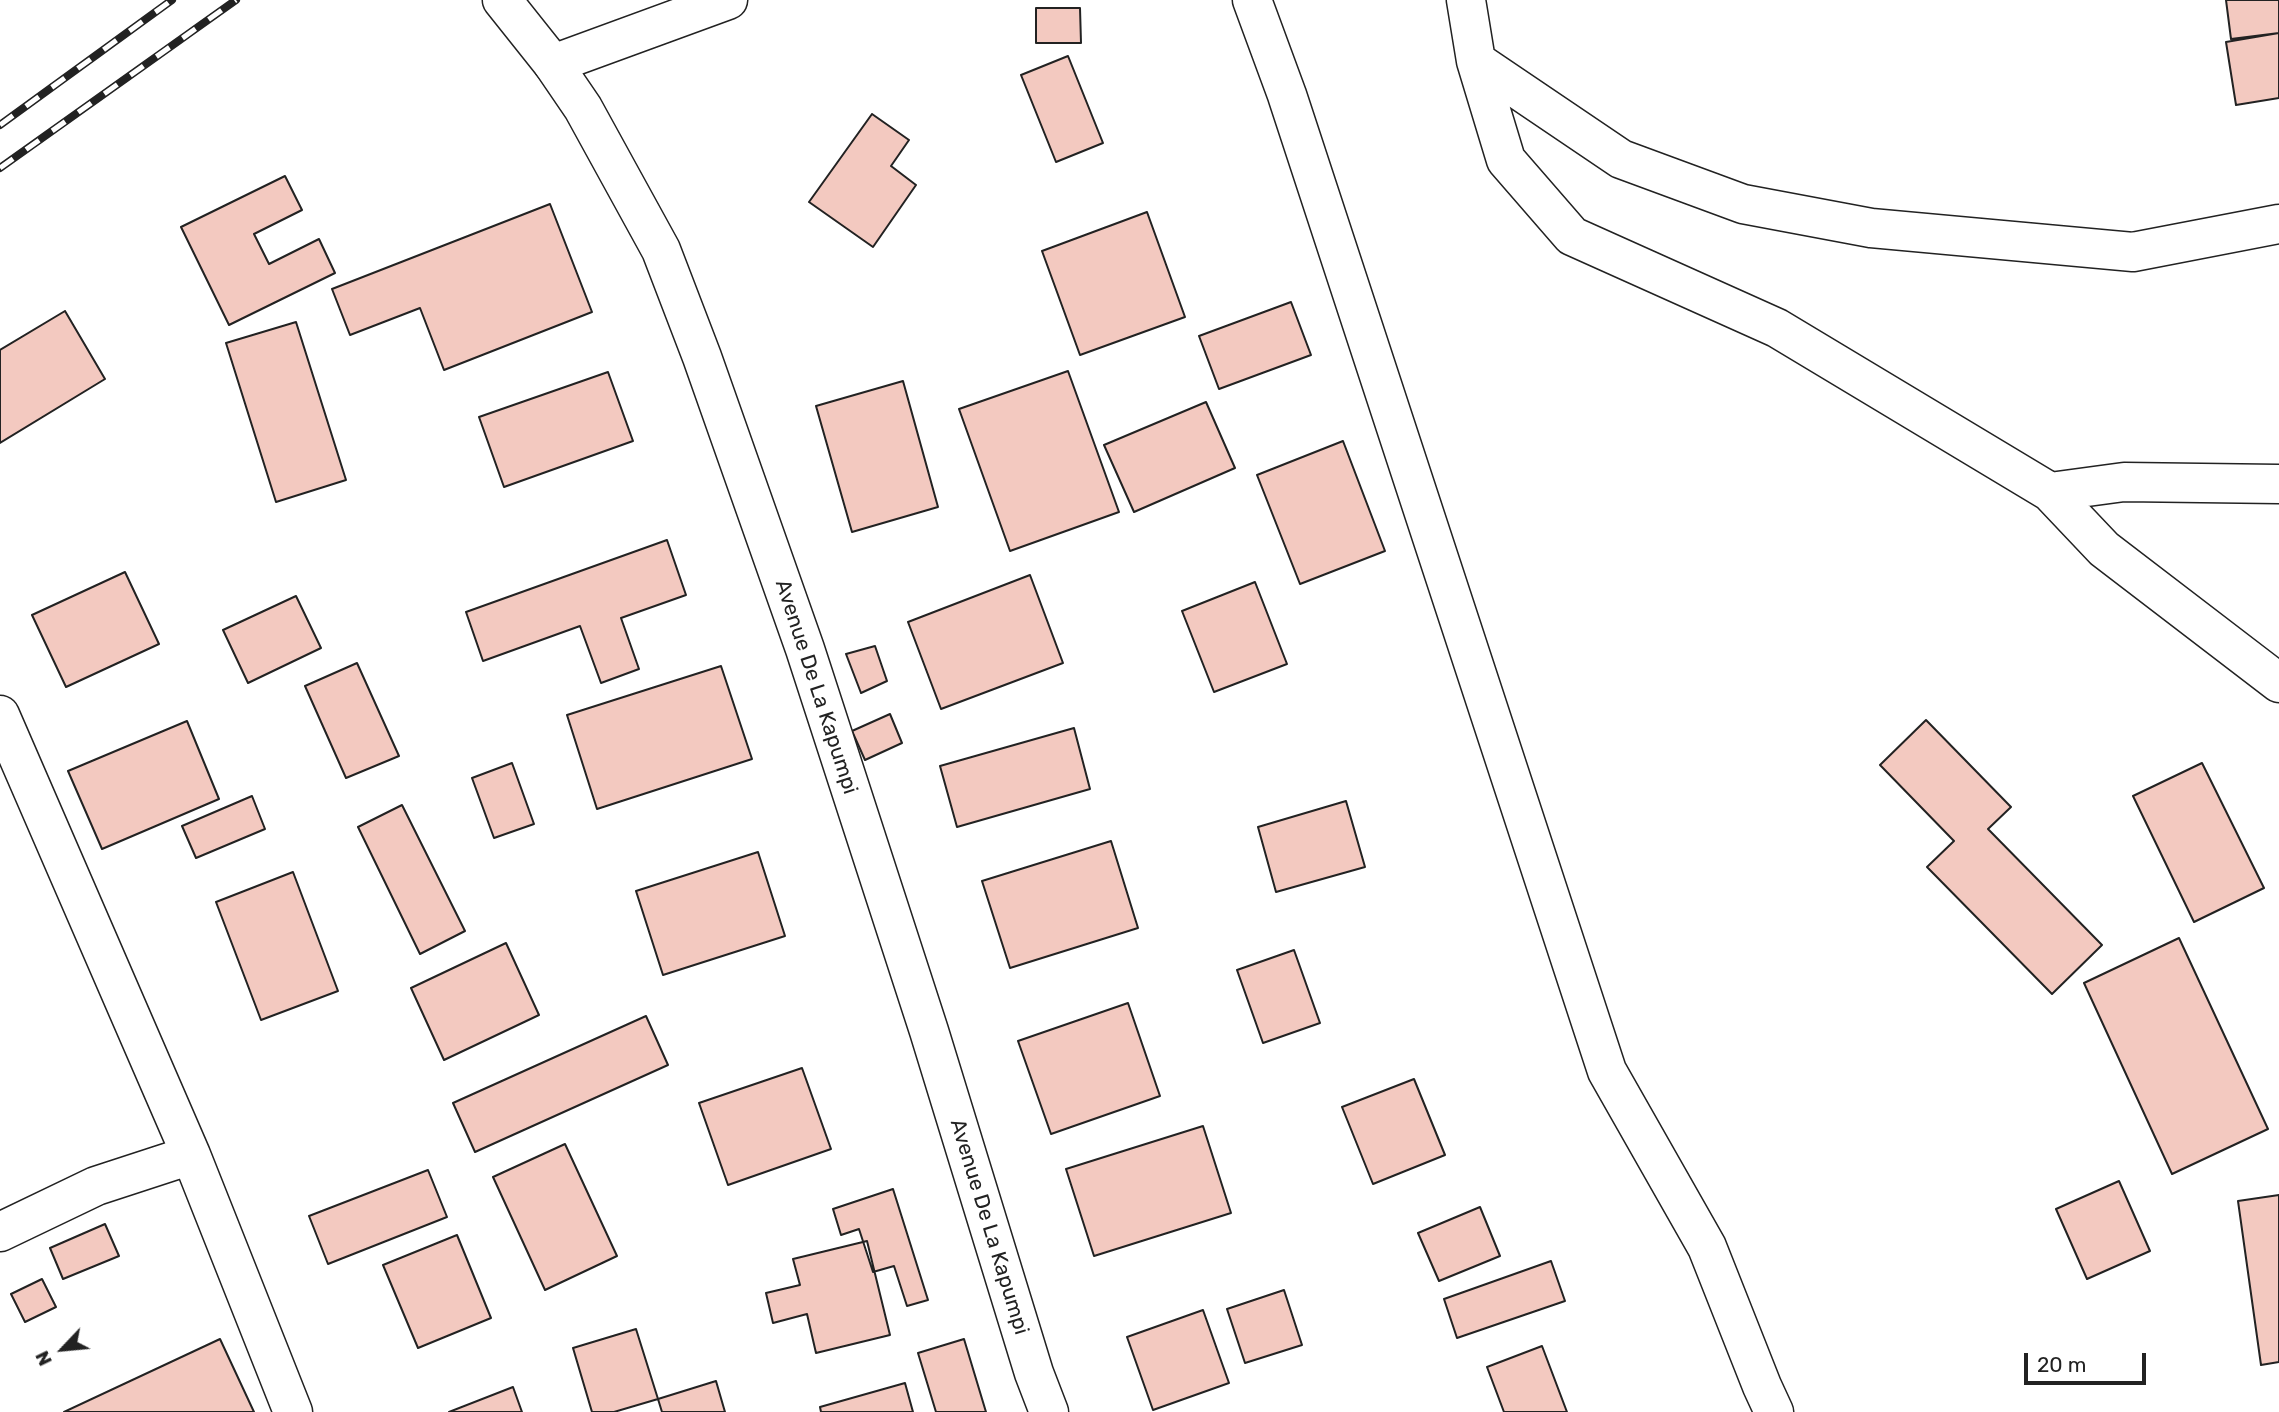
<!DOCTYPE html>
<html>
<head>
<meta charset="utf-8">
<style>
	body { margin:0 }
	#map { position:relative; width:2279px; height:1412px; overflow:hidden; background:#fff; font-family:Rubik,sans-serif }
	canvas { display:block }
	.north { position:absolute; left:28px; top:1314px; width:70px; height:70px; -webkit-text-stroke:5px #fff; paint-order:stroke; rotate:244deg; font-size:19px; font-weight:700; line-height:28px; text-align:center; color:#222 }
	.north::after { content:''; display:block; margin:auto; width:24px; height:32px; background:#222; clip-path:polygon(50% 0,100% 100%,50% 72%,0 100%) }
	.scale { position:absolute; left:2024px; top:1353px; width:122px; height:32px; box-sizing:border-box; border:4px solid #222; border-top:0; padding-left:9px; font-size:21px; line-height:24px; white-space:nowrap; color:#222; -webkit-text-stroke:5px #fff; paint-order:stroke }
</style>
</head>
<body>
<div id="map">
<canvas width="2279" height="1412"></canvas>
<div class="north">N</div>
<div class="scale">20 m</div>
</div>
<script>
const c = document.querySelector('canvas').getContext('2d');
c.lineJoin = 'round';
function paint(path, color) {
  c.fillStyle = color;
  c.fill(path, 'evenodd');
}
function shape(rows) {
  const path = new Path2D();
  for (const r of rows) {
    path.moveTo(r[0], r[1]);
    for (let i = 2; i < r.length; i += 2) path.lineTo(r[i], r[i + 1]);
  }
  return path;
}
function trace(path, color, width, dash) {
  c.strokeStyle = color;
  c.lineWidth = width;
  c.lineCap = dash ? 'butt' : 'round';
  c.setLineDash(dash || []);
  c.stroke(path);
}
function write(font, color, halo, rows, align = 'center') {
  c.font = font + ' Rubik,sans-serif';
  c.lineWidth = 5;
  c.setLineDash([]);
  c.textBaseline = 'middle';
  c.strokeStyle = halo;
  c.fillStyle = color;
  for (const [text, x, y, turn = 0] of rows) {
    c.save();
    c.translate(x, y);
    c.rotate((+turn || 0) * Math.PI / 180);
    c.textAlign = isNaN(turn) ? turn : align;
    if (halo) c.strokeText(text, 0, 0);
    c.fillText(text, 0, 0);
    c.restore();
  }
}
const building = shape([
	[2226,0,2279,0,2279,33,2231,39,2226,0],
	[1036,8,1080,8,1081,43,1036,43,1036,8],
	[2279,33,2279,98,2236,105,2226,42,2279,33],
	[1068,56,1103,143,1056,162,1021,75,1068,56],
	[872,114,909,140,891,166,916,185,873,247,809,202,872,114],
	[285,176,302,210,254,234,269,264,319,239,335,273,229,325,181,227,285,176],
	[550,204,592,312,444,370,420,308,350,335,332,289,550,204],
	[1147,212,1185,317,1080,355,1042,251,1147,212],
	[1291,302,1311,355,1219,389,1199,336,1291,302],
	[65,311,105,379,0,443,0,350,65,311],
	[296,322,346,480,276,502,226,343,296,322],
	[1068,371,1119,512,1010,551,959,409,1068,371],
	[608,372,633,441,504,487,479,417,608,372],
	[903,381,938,507,852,532,816,406,903,381],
	[1206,402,1235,468,1134,512,1104,445,1206,402],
	[1343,441,1385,551,1300,584,1257,475,1343,441],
	[667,540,686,595,621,618,639,669,601,683,580,626,483,661,466,612,667,540],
	[125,572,159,644,66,687,32,615,125,572],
	[1030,575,1063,663,941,709,908,622,1030,575],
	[1255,582,1287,664,1214,692,1182,611,1255,582],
	[296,596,321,648,248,683,223,630,296,596],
	[875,646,887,681,861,693,846,654,875,646],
	[357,663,399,756,346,778,305,686,357,663],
	[721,666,752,759,597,809,567,715,721,666],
	[890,714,902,743,865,760,852,731,890,714],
	[1926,720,2011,807,1988,829,2102,945,2052,994,1927,867,1954,841,1880,765,1926,720],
	[187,721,219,799,102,849,68,771,187,721],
	[1074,728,1090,789,957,827,940,766,1074,728],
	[512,763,534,824,494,838,472,778,512,763],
	[2202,763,2264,888,2194,922,2133,796,2202,763],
	[252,796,265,829,196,858,182,826,252,796],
	[1346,801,1365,867,1276,892,1258,827,1346,801],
	[402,805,465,931,420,954,358,827,402,805],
	[1111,841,1138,928,1010,968,982,881,1111,841],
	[758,852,785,936,663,975,636,891,758,852],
	[293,872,338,991,261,1020,216,902,293,872],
	[2179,938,2268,1129,2172,1174,2084,983,2179,938],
	[506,943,539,1015,444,1060,411,988,506,943],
	[1294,950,1320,1023,1263,1043,1237,970,1294,950],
	[1128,1003,1160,1096,1051,1134,1018,1041,1128,1003],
	[646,1016,668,1065,475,1152,453,1103,646,1016],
	[802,1068,831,1149,728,1185,699,1103,802,1068],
	[1414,1079,1445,1155,1373,1184,1342,1107,1414,1079],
	[1203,1126,1231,1213,1094,1256,1066,1169,1203,1126],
	[565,1144,617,1256,545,1290,493,1177,565,1144],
	[428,1170,447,1217,328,1264,309,1216,428,1170],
	[2119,1181,2150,1251,2087,1279,2056,1209,2119,1181],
	[893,1189,928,1300,907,1306,894,1266,873,1272,859,1229,841,1235,833,1209,893,1189],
	[2279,1195,2279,1362,2261,1365,2238,1201,2279,1195],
	[1480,1207,1500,1256,1439,1281,1418,1233,1480,1207],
	[105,1224,119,1256,63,1279,50,1248,105,1224],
	[457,1235,491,1318,418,1348,383,1265,457,1235],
	[867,1241,890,1335,816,1353,807,1314,773,1323,766,1293,800,1285,793,1259,867,1241],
	[1551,1261,1565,1301,1457,1338,1444,1299,1551,1261],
	[42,1279,56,1307,25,1322,11,1294,42,1279],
	[1284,1290,1302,1345,1245,1363,1227,1309,1284,1290],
	[1203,1310,1229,1383,1153,1410,1127,1337,1203,1310],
	[636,1329,658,1399,614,1412,592,1412,573,1348,636,1329],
	[220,1339,254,1412,64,1412,220,1339],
	[964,1339,986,1412,936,1412,918,1353,964,1339],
	[1542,1346,1567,1412,1504,1412,1487,1367,1542,1346],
	[716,1381,725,1412,662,1412,658,1399,716,1381],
	[905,1383,913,1412,821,1412,820,1407,905,1383],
	[513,1387,522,1412,449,1412,513,1387]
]);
paint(building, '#f3c9c0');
trace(building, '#222', 2);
const minor = shape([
	[1252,0,1287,95,1607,1071,1707,1247,1762,1386,1774,1412],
	[1466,0,1476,61,1506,160,1572,236,1777,328,2050,492,2104,549,2279,683],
	[1476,61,1621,159,1743,204,1871,228,2133,252,2279,224],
	[553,64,728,0],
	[2050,492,2124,482,2279,484],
	[0,715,191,1155,293,1412],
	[0,1232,96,1186,191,1155]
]);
const major = shape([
	[502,0,553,64,583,108,661,250,702,357,805,649,929,1031,1034,1373,1049,1412]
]);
trace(minor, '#222', 41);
trace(major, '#222', 41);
trace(minor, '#fff', 38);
trace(major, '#fff', 38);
const rail = shape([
	[0,125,172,0],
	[0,168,236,0]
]);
trace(rail, '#222', 8);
trace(rail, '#fff', 5, [16]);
write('21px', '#222', '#fff', [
	["Avenue De La Kapumpi",816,687,72],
	["Avenue De La Kapumpi",989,1227,73]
]);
</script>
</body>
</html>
